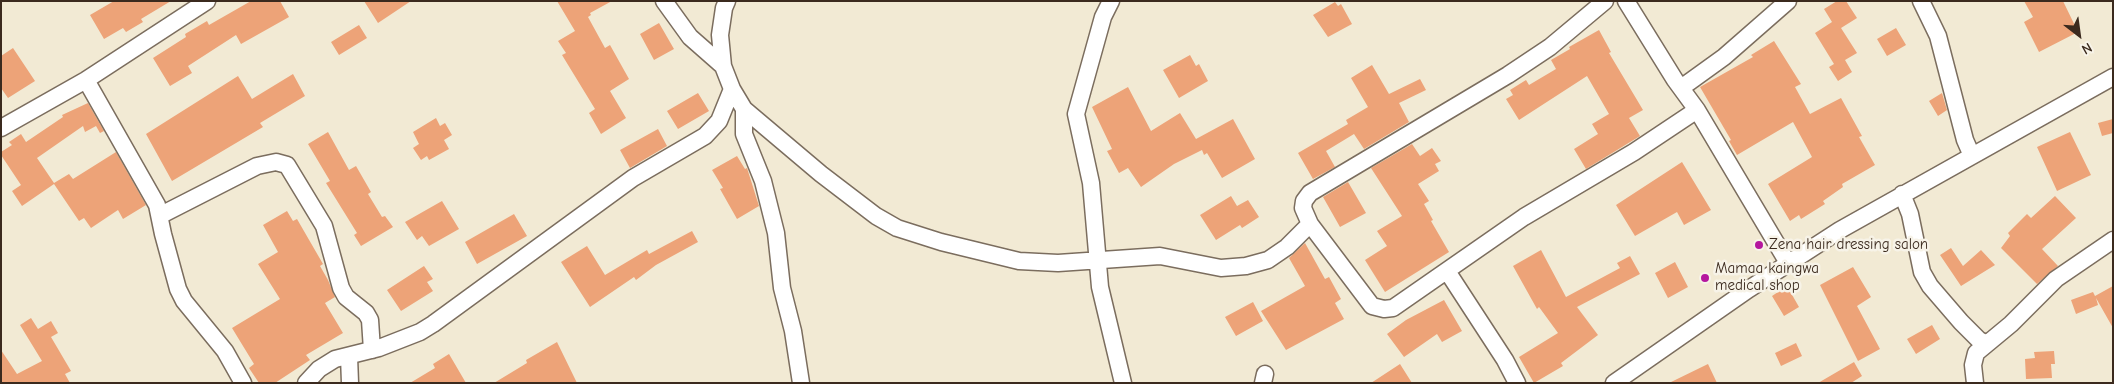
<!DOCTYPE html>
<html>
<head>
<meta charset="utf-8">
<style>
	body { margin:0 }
	#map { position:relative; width:2114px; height:384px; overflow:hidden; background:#f2ead4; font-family:"Comic Neue",sans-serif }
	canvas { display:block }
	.frame { position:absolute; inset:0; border:2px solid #3b2a1e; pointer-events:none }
	.north { position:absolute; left:2054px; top:10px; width:50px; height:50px; -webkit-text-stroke:4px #f7f3e8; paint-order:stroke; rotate:150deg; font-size:14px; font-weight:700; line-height:20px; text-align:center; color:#3b2a1e }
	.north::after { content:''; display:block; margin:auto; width:18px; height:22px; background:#3b2a1e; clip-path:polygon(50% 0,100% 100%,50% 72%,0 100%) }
</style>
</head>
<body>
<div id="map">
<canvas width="2114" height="384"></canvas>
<div class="frame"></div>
<div class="north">N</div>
</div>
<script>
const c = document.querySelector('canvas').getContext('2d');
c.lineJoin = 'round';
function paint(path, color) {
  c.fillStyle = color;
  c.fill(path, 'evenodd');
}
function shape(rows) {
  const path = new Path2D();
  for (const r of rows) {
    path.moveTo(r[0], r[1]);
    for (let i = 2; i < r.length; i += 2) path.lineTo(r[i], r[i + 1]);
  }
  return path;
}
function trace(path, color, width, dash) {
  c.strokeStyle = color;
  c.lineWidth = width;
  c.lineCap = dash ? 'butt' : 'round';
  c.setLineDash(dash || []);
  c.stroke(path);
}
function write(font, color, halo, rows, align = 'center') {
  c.font = font + ' "Comic Neue",sans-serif';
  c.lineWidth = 5;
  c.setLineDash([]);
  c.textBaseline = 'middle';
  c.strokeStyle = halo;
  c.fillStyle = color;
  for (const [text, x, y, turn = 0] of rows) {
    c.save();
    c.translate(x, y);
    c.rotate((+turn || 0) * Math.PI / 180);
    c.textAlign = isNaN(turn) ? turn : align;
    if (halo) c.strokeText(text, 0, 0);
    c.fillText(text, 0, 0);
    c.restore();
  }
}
paint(shape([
	[114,1,171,1,141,19,143,22,126,32,123,28,104,39,90,15],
	[251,1,280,1,289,17,241,44,236,35,188,66,192,73,170,86,153,58,186,37,185,34,207,21,209,25],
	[364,1,411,1,378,23],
	[557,1,612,1,590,13,591,15,588,17,605,48,610,45,629,79,610,91,626,118,601,134,589,113,595,109,562,55,566,53,558,41,575,31],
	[1837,1,1846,1,1857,18,1841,28,1857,53,1845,60,1852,72,1838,81,1829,67,1834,64,1815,33,1832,22,1824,9],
	[2024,1,2063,1,2078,32,2039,52,2024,22,2033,17],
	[1335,2,1338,6,1341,4,1352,24,1328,37,1313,15],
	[659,23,674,49,654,60,640,34],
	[359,25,367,38,339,55,331,42],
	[1896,28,1906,45,1887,56,1877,39],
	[1599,30,1611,52,1609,53,1643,110,1629,118,1640,136,1586,169,1574,149,1598,134,1592,124,1609,114,1587,76,1519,120,1506,99,1513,95,1510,90,1526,80,1529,85,1556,69,1551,60,1570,49,1569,47],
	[1774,41,1801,84,1795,87,1810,114,1841,98,1862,136,1859,137,1875,165,1842,184,1843,187,1823,201,1825,204,1801,219,1799,215,1790,221,1768,184,1812,157,1793,122,1737,155,1729,141,1731,140,1700,87,1753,57,1751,55],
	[13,48,35,81,8,98,1,88,1,56],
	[1190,55,1196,66,1199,64,1208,81,1179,98,1163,70],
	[1372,65,1389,94,1420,79,1426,90,1399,103,1409,122,1364,149,1354,134,1326,151,1335,167,1313,179,1298,153,1348,124,1346,120,1368,107,1351,78],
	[293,74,305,96,260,123,263,127,172,181,146,134,238,76,252,99],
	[1128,87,1151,131,1180,113,1196,139,1233,119,1255,159,1222,178,1207,153,1204,155,1202,150,1174,164,1141,187,1128,168,1119,173,1107,151,1112,149,1092,107],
	[698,93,709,111,678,129,667,111],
	[1942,93,1947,110,1938,116,1929,101],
	[88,103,104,131,100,133,96,126,85,132,83,126,37,158,54,183,69,174,73,179,116,152,146,205,123,219,118,210,91,228,84,218,79,221,54,184,22,206,12,191,21,185,1,155,1,152,12,145,9,142,21,134,26,142,63,117,62,115],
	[436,118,440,126,445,123,452,135,444,140,449,149,429,160,427,156,421,160,413,148,419,144,413,132],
	[2113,119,2113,133,2102,136,2098,123],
	[658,129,667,146,630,168,620,150],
	[328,132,349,170,356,166,371,192,368,194,382,217,385,216,393,227,361,246,354,235,357,233,326,183,330,181,308,144],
	[2070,132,2091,175,2057,191,2037,147],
	[1412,144,1420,156,1432,148,1441,161,1435,164,1439,171,1418,184,1429,201,1424,204,1433,220,1431,221,1449,252,1385,292,1365,260,1387,246,1377,231,1402,216,1371,168],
	[737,156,745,169,747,168,759,206,737,219,720,189,723,188,712,170],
	[1682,162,1711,210,1684,225,1677,212,1635,236,1616,205],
	[1348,182,1366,213,1340,227,1323,197],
	[1231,196,1237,206,1248,200,1259,217,1242,228,1240,225,1216,240,1200,215],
	[2055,196,2076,218,2042,249,2058,266,2037,284,2001,248,2010,236,2008,233,2027,214,2031,218],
	[442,201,459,229,429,246,422,236,417,240,405,222],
	[287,211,293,221,297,219,323,264,320,266,328,280,335,297,325,303,343,333,306,355,310,360,275,383,259,383,249,368,254,364,232,328,280,299,258,264,278,252,263,225],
	[514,214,527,236,477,264,465,242],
	[692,231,698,242,656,265,636,280,634,277,590,307,561,262,587,246,605,275,647,250,649,254],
	[1305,243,1325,279,1329,277,1341,299,1335,303,1344,319,1286,350,1261,311,1305,286,1289,258],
	[1951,248,1963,266,1981,250,1995,265,1961,286,1940,255],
	[1541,250,1566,297,1620,268,1617,263,1630,256,1640,274,1577,307,1598,335,1561,363,1563,366,1534,383,1519,357,1558,333,1539,307,1537,309,1513,266],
	[1675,262,1688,287,1668,298,1655,273],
	[424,266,433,279,427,282,433,291,401,311,387,290],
	[1853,267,1871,297,1857,306,1880,349,1858,361,1820,285],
	[1787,286,1799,307,1784,316,1772,296],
	[2113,286,2113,328,2096,298,2098,305,2076,314,2071,300,2093,292,2095,296],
	[1444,300,1462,331,1442,342,1437,334,1404,357,1387,334,1406,320],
	[1253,302,1263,321,1236,336,1225,317],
	[31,318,38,329,51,321,58,333,51,337,71,371,65,374,70,383,1,383,1,350,17,374,42,361,20,325],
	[1932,325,1940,339,1916,354,1907,339],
	[557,342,577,383,494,383,527,363,526,360],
	[1796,343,1802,356,1781,366,1775,353],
	[2054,351,2055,364,2051,364,2052,378,2026,379,2025,359,2035,358,2034,352],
	[449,354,466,383,410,383,435,368,433,364],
	[1854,362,1862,376,1851,383,1818,383],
	[1400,364,1412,383,1371,383],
	[1708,364,1717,383,1669,383]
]), '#eda378');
const street = shape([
	[664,1,690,37,723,66],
	[727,1,724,8,720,35,723,66,732,89,744,109,744,134,763,181,776,233,782,288,793,331,801,383],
	[1111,1,1103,17,1076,114,1091,183,1100,287,1123,383],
	[1626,1,1675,80,1697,110,1788,263],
	[1921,1,1938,36,1965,140,1972,156],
	[86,80,157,205,163,234,178,289,184,301,225,351,243,383],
	[1681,88,1724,57,1788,1],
	[744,109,821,174,876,216,897,228,941,242,1019,261,1058,263,1160,256,1221,268,1246,266,1268,260,1287,247,1310,224,1303,208,1304,201,1310,193,1508,75,1550,47,1605,1],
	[1,128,86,80,207,1],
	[1902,194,1910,214,1922,272,1930,286,1961,322,1979,340,1986,343],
	[161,215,257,166,276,162,287,165,324,226,341,288,346,297,366,313,370,320,372,350],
	[1310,224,1372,306,1384,309,1393,308,1524,217,1634,152,1697,110],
	[1447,271,1505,360,1517,383],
	[349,356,350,383],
	[306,383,319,369,335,359,379,348,420,332,433,324,633,178,705,136,719,121,732,89],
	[1263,383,1265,374],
	[1614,383,1749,289,1840,230,2113,77],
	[1975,383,1973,365,1976,353,2011,324,2056,279,2113,240]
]);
trace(street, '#7b6d5e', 19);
trace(street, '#fff', 16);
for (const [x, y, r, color] of [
	[1759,245,5,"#b5179e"],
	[1705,278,5,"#b5179e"]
]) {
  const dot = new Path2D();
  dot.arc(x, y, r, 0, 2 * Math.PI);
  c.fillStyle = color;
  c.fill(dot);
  trace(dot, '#f7f3e8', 2);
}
write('15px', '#3b2a1e', '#f7f3e8', [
	["Zena hair dressing salon",1769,245],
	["Mamaa kaingwa",1715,269],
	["medical shop",1715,286]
], 'left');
</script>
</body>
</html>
